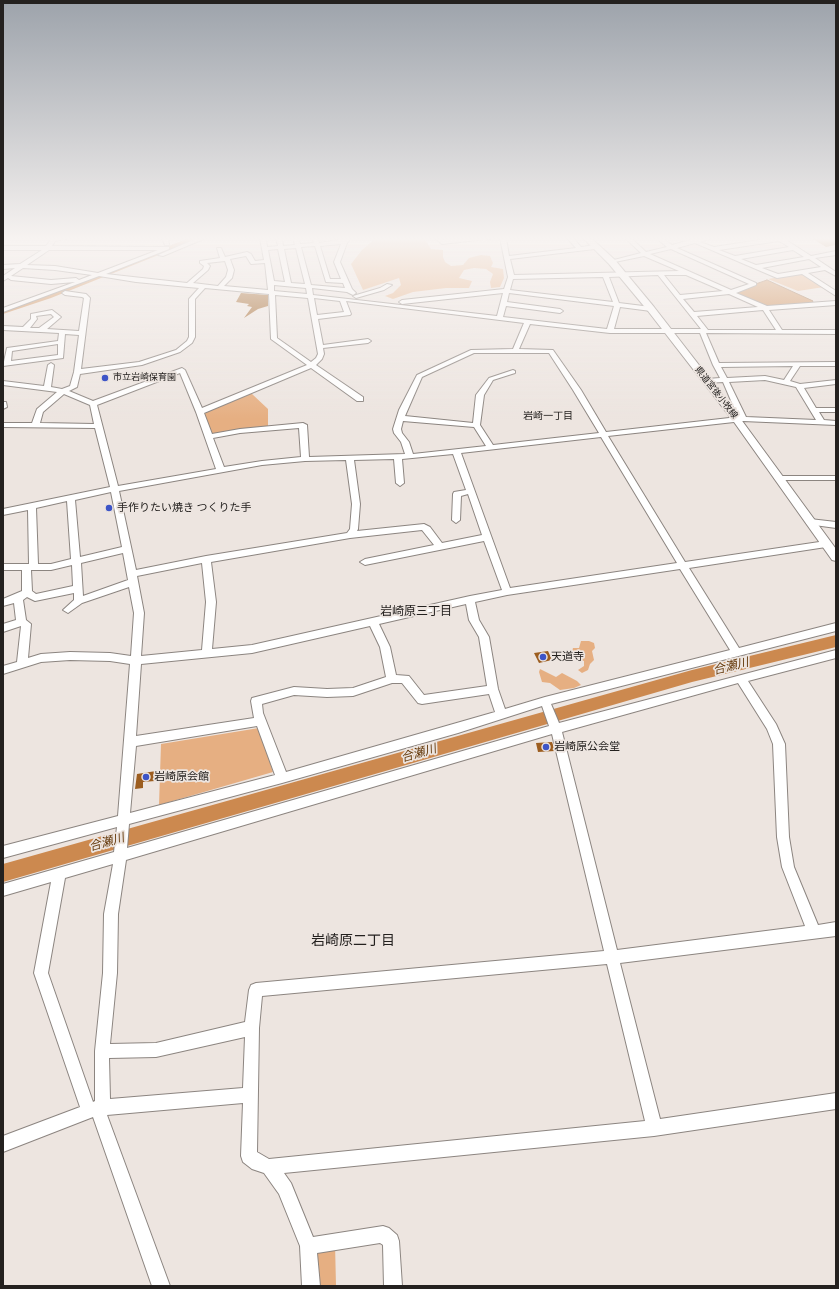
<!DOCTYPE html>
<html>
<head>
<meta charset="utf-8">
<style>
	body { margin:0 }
	#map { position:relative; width:839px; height:1289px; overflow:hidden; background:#ede5e0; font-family:"Roboto Condensed",sans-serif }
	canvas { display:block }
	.frame { position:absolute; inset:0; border:4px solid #24211f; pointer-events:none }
</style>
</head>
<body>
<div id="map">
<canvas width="839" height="1289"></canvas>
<div class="frame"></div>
</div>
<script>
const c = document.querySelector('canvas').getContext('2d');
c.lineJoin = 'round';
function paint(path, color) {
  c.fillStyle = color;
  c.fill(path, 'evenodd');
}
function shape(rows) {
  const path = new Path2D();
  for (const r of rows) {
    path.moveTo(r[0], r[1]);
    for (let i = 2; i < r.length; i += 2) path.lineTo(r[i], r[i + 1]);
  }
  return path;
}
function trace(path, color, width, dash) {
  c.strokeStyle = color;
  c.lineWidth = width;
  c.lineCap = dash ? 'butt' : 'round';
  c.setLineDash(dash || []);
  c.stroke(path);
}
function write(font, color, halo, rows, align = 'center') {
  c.font = font + ' "Roboto Condensed","Noto Sans JP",sans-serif';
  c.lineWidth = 3.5;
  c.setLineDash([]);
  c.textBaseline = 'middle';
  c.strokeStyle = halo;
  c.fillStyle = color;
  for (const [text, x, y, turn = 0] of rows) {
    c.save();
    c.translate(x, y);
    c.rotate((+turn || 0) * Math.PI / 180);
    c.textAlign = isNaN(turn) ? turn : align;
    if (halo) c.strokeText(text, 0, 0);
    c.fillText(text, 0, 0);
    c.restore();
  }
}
paint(shape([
	[376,238,424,238,431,249,443,250,443,257,445,262,451,266,463,265,469,258,481,255,490,256,493,263,491,267,503,269,504,278,500,287,491,288,490,282,493,274,486,269,474,268,464,270,459,278,472,281,469,288,446,288,413,292,393,299,385,296,393,293,401,285,399,278,363,290,351,264,362,250],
	[803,273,824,287,798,291,768,279],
	[251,393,268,409,268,426,238,429,211,434,203,413],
	[581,641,589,641,594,643,595,648,592,651,594,660,590,664,588,670,582,673,578,670,584,666,584,661,577,659,571,654,573,648,579,648],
	[540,669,556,677,562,673,577,681,581,685,574,688,560,690,550,683,542,682,539,672],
	[259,728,273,772,159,805,161,744],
	[335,1243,336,1286,314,1286,315,1247]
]), '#e6af82');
const water = shape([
	[767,280,813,301,812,303,765,308,733,292,767,280]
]);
paint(water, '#cc894f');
trace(water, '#9a6a41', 1);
trace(shape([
	[165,247,175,247]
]), '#9a6a41', 1.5);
paint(shape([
	[189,238,201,238,51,298,3,314,3,308,45,294,189,238],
	[836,635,836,647,692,682,3,882,3,864,692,670,836,635]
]), '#cc894f');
paint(shape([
	[811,238,836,238,836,245,826,247],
	[241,293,268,295,268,306,258,309,244,318,252,307,247,306,249,304,236,302],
	[548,651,552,660,539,663,534,653],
	[552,742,555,751,538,752,536,743],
	[156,771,155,781,143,782,143,788,135,789,137,774]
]), '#9c5d1f');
const minor = shape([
	[52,238,69,238,55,241,52,246,169,247,169,249,106,274,187,283,203,269,204,266,200,263,200,261,220,258,217,248,221,248,225,257,247,252,251,254,255,261,264,260,260,238,266,238,267,247,278,246,276,238,282,238,283,246,295,245,293,238,299,238,300,244,314,243,312,238,318,238,319,243,351,238,347,243,340,262,352,289,356,293,353,295,347,292,312,288,313,295,497,316,503,293,402,304,399,302,402,300,504,289,508,277,500,238,506,238,509,256,576,248,567,238,573,238,581,247,595,245,598,247,595,249,510,259,514,275,679,271,644,256,610,263,610,261,641,253,625,238,631,238,646,252,667,247,656,238,662,238,672,245,694,239,711,238,700,242,714,247,772,238,783,238,811,256,836,251,836,255,815,258,836,272,836,276,825,270,808,273,836,291,836,296,802,274,777,278,695,243,677,248,756,283,756,285,736,293,767,306,836,301,836,305,769,310,782,330,836,330,836,334,706,333,719,363,836,362,836,366,800,366,790,381,800,384,836,380,836,384,804,388,816,408,836,408,836,412,819,412,824,420,836,421,836,425,743,421,608,436,685,562,826,541,830,544,826,547,689,568,739,648,836,623,836,631,551,704,559,723,836,650,836,658,748,681,776,724,785,744,789,837,794,867,818,925,836,922,836,936,620,963,660,1119,836,1093,836,1109,654,1136,284,1173,291,1183,313,1237,383,1226,389,1228,397,1235,399,1241,402,1286,384,1286,383,1245,380,1243,317,1253,320,1286,302,1286,300,1246,279,1194,264,1173,252,1169,243,1162,241,1156,243,1103,107,1115,170,1286,152,1286,93,1117,3,1152,3,1136,80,1107,34,973,51,882,3,896,3,884,114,852,117,827,3,858,3,846,118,816,130,664,110,661,70,660,41,662,3,674,3,666,17,662,21,626,3,632,3,624,16,620,14,603,3,606,3,599,22,591,22,570,3,570,3,564,29,564,28,510,3,515,3,509,110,487,95,428,3,427,3,423,32,423,37,409,57,392,3,385,3,381,44,386,48,365,51,363,54,365,51,387,62,389,70,386,74,372,79,335,65,334,63,358,3,366,7,348,58,341,59,333,3,330,3,326,23,327,31,319,31,314,52,310,61,317,47,329,79,331,84,298,82,297,65,295,62,293,65,291,86,294,90,298,81,369,139,362,176,350,187,341,189,337,189,299,199,288,136,282,99,276,3,312,3,308,75,282,51,284,11,280,8,278,3,281,3,276,15,268,3,269,3,265,20,264,42,250,3,250,3,246,46,246,52,238],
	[779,241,789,247,735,256,719,250,779,241],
	[341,244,334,262,341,279,330,279,320,246,341,244],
	[315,246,326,282,343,283,345,288,311,285,301,247,315,246],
	[296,248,305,284,291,283,284,249,296,248],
	[278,249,285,282,274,281,268,250,278,249],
	[671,249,749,284,731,290,650,254,671,249],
	[49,250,158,250,98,273,55,266,27,265,49,250],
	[793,250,804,257,756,265,741,259,793,250],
	[246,256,251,264,265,263,268,290,224,286,232,278,234,270,230,259,246,256],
	[809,259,821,267,778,274,762,268,809,259],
	[225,261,228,270,226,277,218,286,193,283,208,270,210,266,207,263,225,261],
	[23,268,55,270,92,275,79,280,76,278,51,280,11,276,23,268],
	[658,275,701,329,614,329,620,307,651,311,654,309,651,307,619,303,609,277,658,275],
	[664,275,686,275,723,291,680,295,664,275],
	[603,277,613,302,510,290,513,279,603,277],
	[274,285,306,288,307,294,274,291,274,285],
	[205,288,269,294,271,339,307,365,202,408,185,370,182,368,93,401,69,391,77,387,80,374,142,365,180,352,192,343,195,337,195,299,205,288],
	[509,293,614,306,607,329,503,317,506,306,560,313,563,311,560,309,507,302,509,293],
	[729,294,758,307,694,312,683,299,729,294],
	[275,295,308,298,318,354,316,358,311,362,277,338,275,295],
	[314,298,340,301,344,312,317,315,314,298],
	[346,301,524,323,513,349,471,350,417,375,399,410,393,429,394,433,401,442,405,454,309,457,307,425,303,423,240,429,212,434,204,413,311,368,357,401,363,401,363,397,316,365,322,359,324,354,323,348,368,343,371,341,368,339,323,345,318,319,350,315,351,314,346,301],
	[763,310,776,330,708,330,697,316,763,310],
	[51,314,54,317,39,328,30,328,37,319,36,316,51,314],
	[530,324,610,333,700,333,713,365,720,378,707,379,703,381,707,383,723,382,738,417,606,432,581,390,553,350,519,349,530,324],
	[58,344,58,355,11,361,12,351,58,344],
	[474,353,549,353,573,390,599,433,493,445,480,425,484,395,493,380,515,373,515,371,513,370,489,378,476,395,473,423,405,416,422,377,474,353],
	[793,366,784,380,765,376,727,378,721,367,793,366],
	[180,373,196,412,216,469,118,486,97,405,180,373],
	[765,380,796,387,816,420,746,417,729,382,765,380],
	[64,394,90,405,94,424,40,423,43,412,64,394],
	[403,421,474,427,486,446,413,454,409,442,402,433,401,429,403,421],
	[299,428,301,457,262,461,224,467,213,438,240,433,299,428],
	[601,437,677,563,510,588,461,453,601,437],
	[453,454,466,490,454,492,453,494,452,520,456,523,460,520,461,496,468,494,482,535,442,543,430,527,424,524,357,531,358,529,360,504,354,460,394,459,396,483,400,486,404,483,402,459,453,454],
	[346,460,352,504,350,529,347,533,206,556,136,570,119,491,262,465,305,461,346,460],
	[111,492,122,547,80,557,75,500,111,492],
	[67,501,71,559,51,564,38,564,36,508,67,501],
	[422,530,434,545,365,559,360,562,365,565,484,541,502,590,470,596,252,645,212,649,216,602,211,562,350,538,422,530],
	[123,553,128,580,83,596,81,563,123,553],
	[202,563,206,602,202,650,141,656,144,613,137,576,202,563],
	[72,565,73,586,36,594,32,591,31,570,51,570,72,565],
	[680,569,730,650,545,697,505,709,498,689,489,637,479,620,475,602,507,595,680,569],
	[129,587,134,613,131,656,110,653,70,652,41,654,28,658,31,624,26,620,23,600,27,597,35,601,74,593,74,600,63,610,68,613,82,603,129,587],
	[466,604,469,620,479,637,487,686,424,695,409,676,396,675,390,647,379,624,466,604],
	[370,626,380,647,386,677,353,688,327,689,294,687,252,698,251,701,254,718,136,736,141,664,252,653,370,626],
	[392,683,402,683,418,703,422,704,489,694,495,712,286,772,263,713,262,704,294,695,327,697,353,696,392,683],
	[738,683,767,729,773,744,777,837,782,867,805,926,617,950,562,732,738,683],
	[542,706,549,726,127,848,129,824,282,783,458,733,542,706],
	[257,726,275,775,130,813,136,746,257,726],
	[552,734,604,951,256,983,251,985,249,990,245,1022,156,1043,110,1044,117,973,118,914,126,860,552,734],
	[113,864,104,914,103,973,95,1051,95,1101,93,1102,48,973,65,878,113,864],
	[607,964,645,1121,269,1159,257,1152,259,1028,262,996,607,964],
	[245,1037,243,1088,110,1099,109,1058,156,1057,245,1037],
	[162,238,168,238,169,245,165,245,162,238],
	[198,238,206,238,163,256,158,255,198,238],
	[435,238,441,238,443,240,495,238,442,244,435,238],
	[387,284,392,285,384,290,356,298,353,296,380,288,387,284],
	[3,402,6,402,7,407,3,409,3,402],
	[775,476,836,476,836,480,778,480,774,478,775,476],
	[810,519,836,522,836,528,807,524,806,522,807,520,810,519]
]);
const major = shape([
	[583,238,591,238,615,260,654,307,740,418,836,549,836,561,832,560,734,422,648,311,609,264,583,238]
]);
trace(minor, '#8c8580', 2);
trace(major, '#8c8580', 2);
paint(minor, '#fff');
paint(major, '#fff');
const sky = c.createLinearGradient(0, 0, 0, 419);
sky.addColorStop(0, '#9da3ab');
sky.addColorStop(0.57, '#f7f3f1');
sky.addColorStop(1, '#f7f3f100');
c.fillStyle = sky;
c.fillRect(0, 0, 839, 419);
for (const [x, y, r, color] of [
	[105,378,4,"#3d54c7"],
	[109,508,4,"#3d54c7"],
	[543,657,4,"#3d54c7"],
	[546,747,4,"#3d54c7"],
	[146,777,4,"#3d54c7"]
]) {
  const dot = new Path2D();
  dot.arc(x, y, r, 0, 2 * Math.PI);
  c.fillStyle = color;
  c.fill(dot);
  trace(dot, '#ede5e0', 1.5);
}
write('9px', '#24211f', '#ede5e0', [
	["市立岩崎保育園",113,378]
], 'left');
write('9px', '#24211f', '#ede5e0', [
	["県道宮後小牧線",716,393,52]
]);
write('10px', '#24211f', '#ede5e0', [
	["岩崎一丁目",548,416]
]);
write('11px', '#24211f', '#ede5e0', [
	["手作りたい焼き つくりた手",117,508],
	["天道寺",551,657],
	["岩崎原公会堂",554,747],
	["岩崎原会館",154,777]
], 'left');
write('12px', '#24211f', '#ede5e0', [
	["岩崎原三丁目",416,612]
]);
write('italic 12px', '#623607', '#ede5e0', [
	["合瀬川",731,667,-14],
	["合瀬川",419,754,-16],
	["合瀬川",107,843,-16]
]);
write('14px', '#24211f', '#ede5e0', [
	["岩崎原二丁目",353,941]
]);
</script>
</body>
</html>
